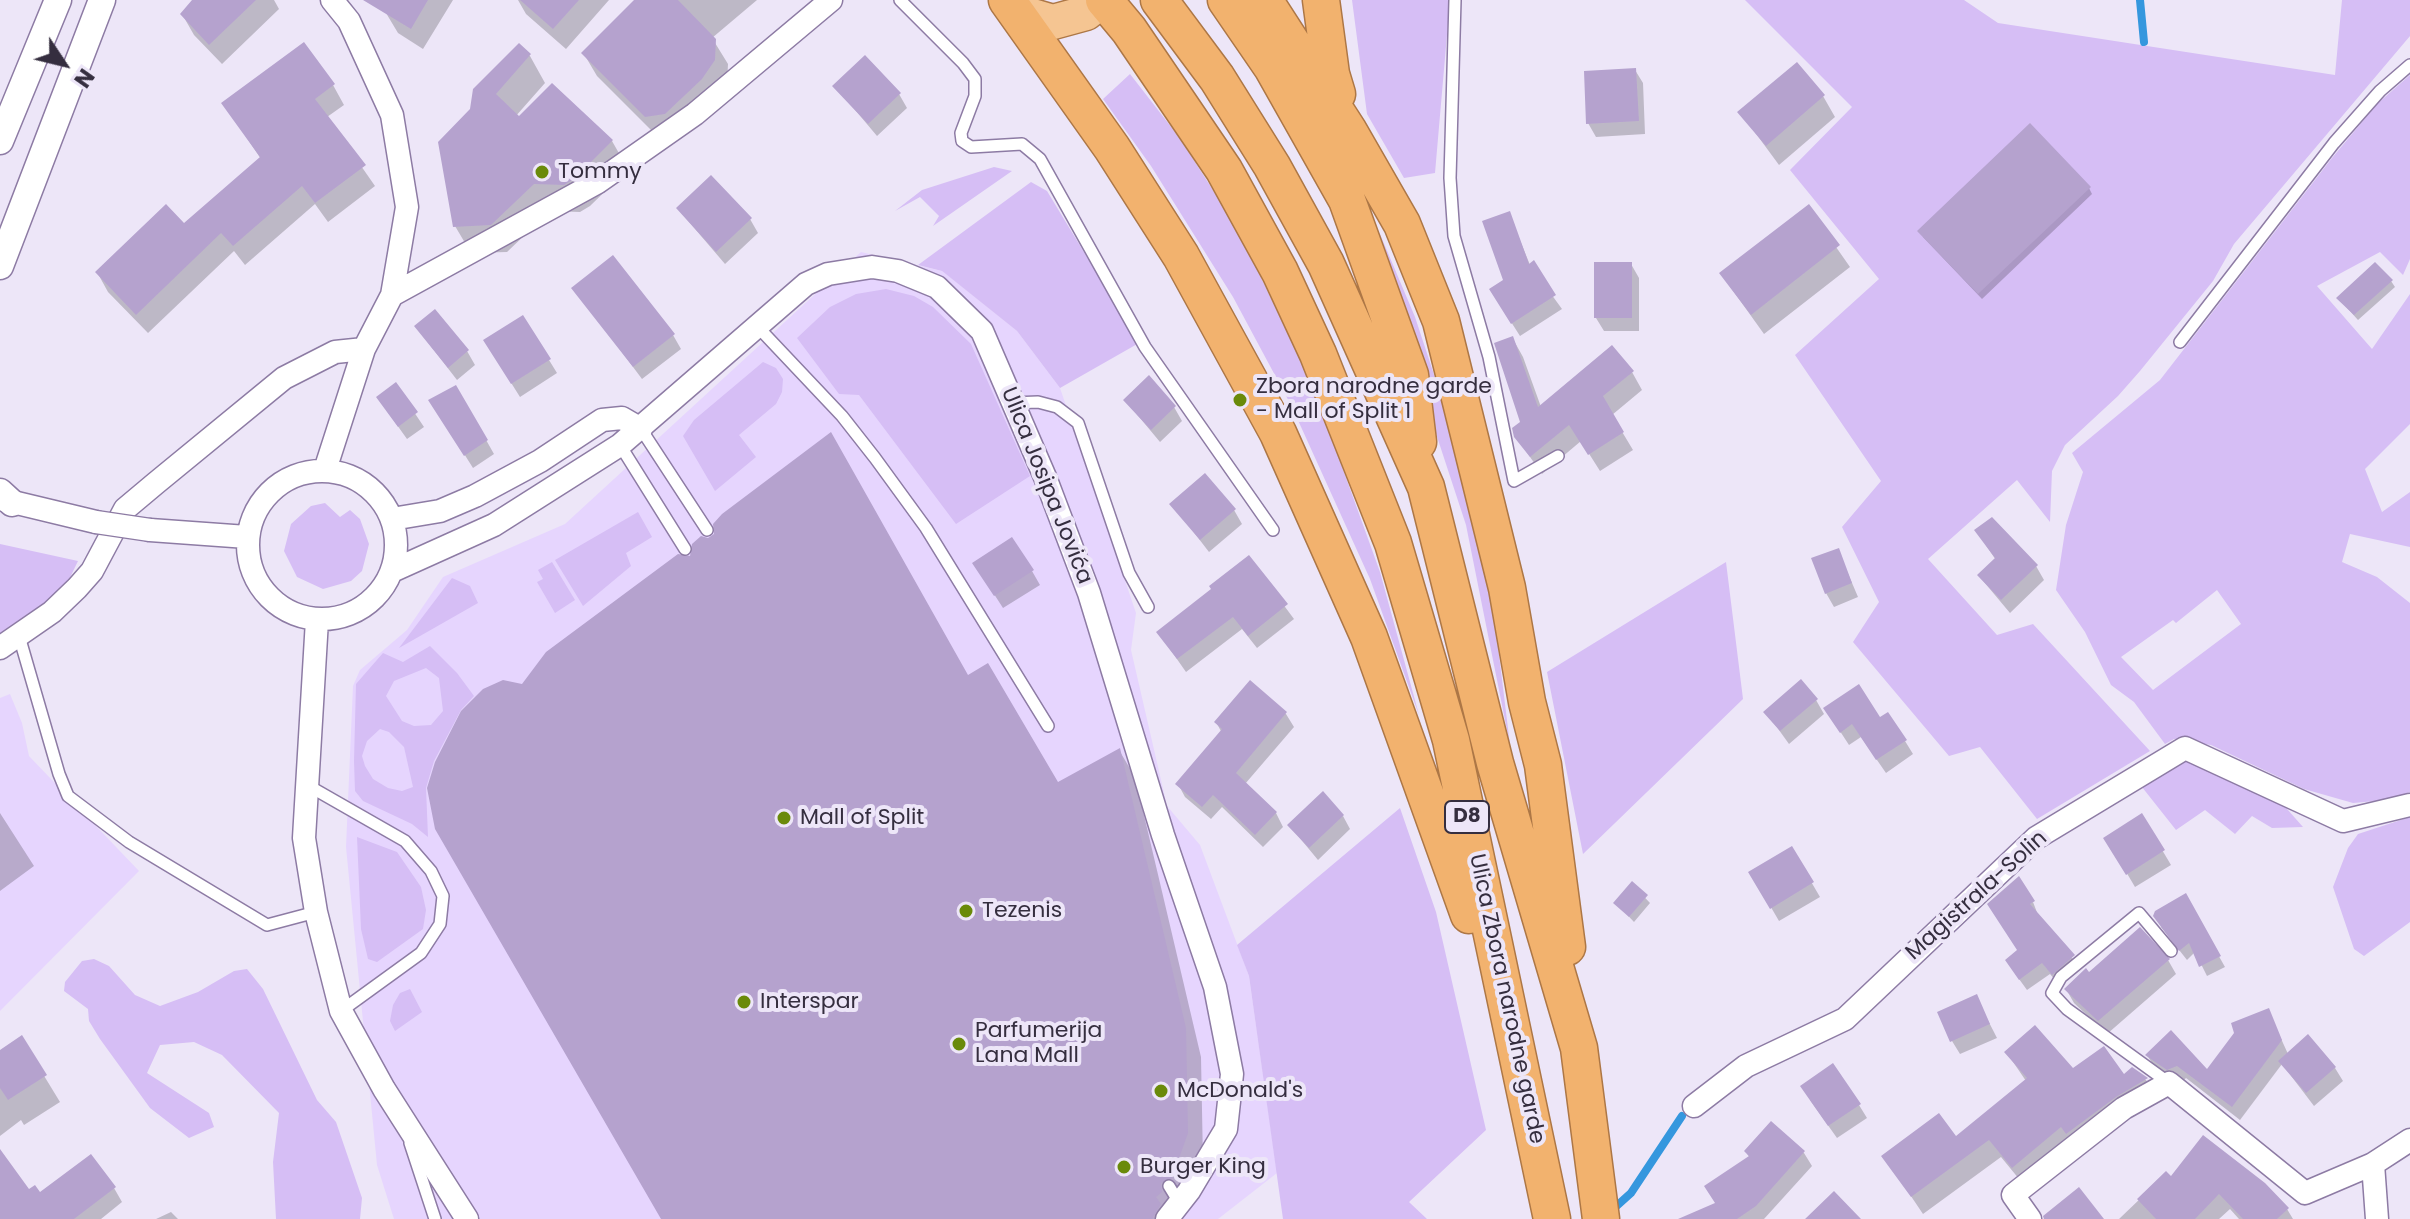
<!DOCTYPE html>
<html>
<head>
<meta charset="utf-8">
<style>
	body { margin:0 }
	#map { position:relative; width:2410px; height:1219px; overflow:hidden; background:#ede6f8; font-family:Poppins,sans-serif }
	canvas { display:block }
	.north { position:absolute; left:24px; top:24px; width:80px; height:80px; -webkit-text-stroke:6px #ede6f8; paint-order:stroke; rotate:125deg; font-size:22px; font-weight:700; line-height:32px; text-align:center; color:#352e3f }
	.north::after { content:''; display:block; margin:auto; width:28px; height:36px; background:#352e3f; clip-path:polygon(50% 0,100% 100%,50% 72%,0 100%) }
</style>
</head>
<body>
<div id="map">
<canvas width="2410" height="1219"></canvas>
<div class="north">N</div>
</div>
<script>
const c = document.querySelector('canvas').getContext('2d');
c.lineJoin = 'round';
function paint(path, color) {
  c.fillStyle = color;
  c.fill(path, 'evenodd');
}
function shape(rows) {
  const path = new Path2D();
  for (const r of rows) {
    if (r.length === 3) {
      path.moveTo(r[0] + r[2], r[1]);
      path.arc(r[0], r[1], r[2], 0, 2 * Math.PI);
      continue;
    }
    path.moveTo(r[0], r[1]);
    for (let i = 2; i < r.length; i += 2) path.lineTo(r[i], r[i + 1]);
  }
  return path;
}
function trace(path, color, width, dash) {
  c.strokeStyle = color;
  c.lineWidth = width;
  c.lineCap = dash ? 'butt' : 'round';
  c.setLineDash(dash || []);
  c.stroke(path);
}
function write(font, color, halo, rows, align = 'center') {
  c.font = font + ' Poppins,sans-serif';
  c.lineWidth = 8;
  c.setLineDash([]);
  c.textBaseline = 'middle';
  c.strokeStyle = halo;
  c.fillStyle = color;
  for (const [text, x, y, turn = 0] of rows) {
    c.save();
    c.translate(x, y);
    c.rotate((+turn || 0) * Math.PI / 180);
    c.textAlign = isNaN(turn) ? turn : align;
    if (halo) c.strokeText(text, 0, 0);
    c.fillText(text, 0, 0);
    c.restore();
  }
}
paint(shape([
	[861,252,942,271,1017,331,1060,388,1136,613,1131,650,1167,806,1200,845,1249,976,1277,1173,1218,1219,394,1219,377,1165,346,847,353,686,360,670,407,630,443,577,565,524],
	[10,694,22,723,29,756,139,871,0,1011,0,698]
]), '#e6d5fe');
paint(shape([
	[1352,0,1450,0,1435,173,1404,178,1367,114],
	[1745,0,1964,0,1998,23,2335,75,2342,0,2410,0,2410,36,2234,244,2213,281,2140,371,2118,396,2065,445,2052,471,2050,522,2017,480,1928,559,1997,635,2033,624,2150,751,2037,819,1980,747,1949,756,1853,642,1879,602,1842,527,1881,481,1795,355,1879,279,1790,170,1852,107],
	[1130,74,1179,137,1220,201,1255,265,1313,386,1380,572,1419,715,1370,579,1292,407,1233,297,1151,166,1103,99],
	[2410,75,2410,259,2403,275,2380,252,2317,286,2372,349,2410,294,2410,424,2365,469,2382,512,2410,492,2410,547,2350,534,2342,562,2377,577,2410,603,2410,792,2387,800,2353,803,2304,789,2211,745,2174,739,2165,744,2134,702,2111,685,2085,632,2056,590,2066,525,2083,472,2072,453,2160,380,2332,158,2377,104],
	[2217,590,2241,624,2153,690,2121,657,2173,620,2176,623],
	[1329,141,1380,234,1415,317,1447,414,1475,519,1496,630,1510,745,1466,525,1403,333],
	[994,167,1012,171,933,226,939,216,920,197,895,211,922,190],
	[1031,182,1047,191,1139,343,1060,388,1017,331,942,271,918,265],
	[886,289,914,296,933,307,971,344,1030,476,956,524,859,395,839,394,797,338,830,307,856,294],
	[763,362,776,368,783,379,782,392,776,404,739,435,756,457,715,491,683,436,694,420],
	[325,503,340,517,350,510,360,519,369,544,362,571,351,581,323,589,297,577,284,551,291,524,311,506],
	[638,512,652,537,626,553,631,566,583,606,555,560],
	[0,544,78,561,64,590,0,636],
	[552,562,575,600,555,613,537,582,543,579,538,570],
	[1726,562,1743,699,1583,854,1547,672],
	[452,578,470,586,478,603,399,648],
	[430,646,457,673,474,696,461,710,434,761,426,788,428,837,412,824,363,801,355,791,354,761,356,684,383,653,403,662],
	[426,668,439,678,443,711,431,725,414,726,402,721,386,696,394,681],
	[380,729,389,732,404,747,413,787,402,791,388,788,373,779,365,766,362,756,367,741],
	[2180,756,2280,801,2303,827,2272,828,2252,816,2235,834,2205,810,2176,830,2138,782],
	[1400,808,1436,912,1486,1130,1409,1202,1427,1219,1283,1219,1249,976,1237,945],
	[2410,817,2410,922,2364,956,2354,949,2333,887,2348,848,2358,834],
	[357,837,397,852,421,887,426,910,423,929,377,962,368,959,361,929],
	[94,959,109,966,135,995,160,1006,198,992,234,971,247,969,263,989,317,1100,336,1122,362,1198,360,1219,276,1219,273,1162,279,1113,222,1055,194,1042,160,1045,147,1073,209,1113,214,1127,189,1138,150,1108,100,1039,89,1021,88,1009,64,991,65,982,82,961],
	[410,989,422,1012,395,1031,390,1021,393,1005,400,993]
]), '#d6bef5');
paint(shape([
	[195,0,274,0,279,9,222,64,194,35,182,14],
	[394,0,453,0,423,49,398,33,386,13],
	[518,0,609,0,566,49,526,14],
	[635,0,757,0,712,38,728,64,727,84,660,139,597,76,584,54],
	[519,46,530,56,545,83,515,117,518,120,552,85,612,141,628,169,590,206,580,212,550,211,507,252,471,253,455,226,472,110],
	[1635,70,1643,83,1645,134,1596,137,1588,123],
	[333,85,344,105,327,117,375,186,328,222,315,204,245,265,234,251,148,333,108,292,97,272,184,226,261,159,224,104],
	[835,86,899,94,907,108,877,136],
	[1823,96,1835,117,1779,165,1740,112],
	[2089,188,2092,194,1982,299,1923,237],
	[1808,207,1850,267,1764,334,1721,274],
	[678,209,750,219,758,233,725,264],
	[1509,213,1530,265,1562,309,1520,336,1499,303,1505,281],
	[1631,264,1639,278,1639,331,1604,331,1596,318],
	[2391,281,2395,287,2358,320,2338,298],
	[574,288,673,335,681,349,642,379],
	[416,327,467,351,475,365,457,380],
	[1513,339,1523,357,1541,407,1632,372,1642,390,1612,415,1633,450,1600,471,1581,441,1542,474,1516,437,1522,423],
	[493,354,549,360,557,373,520,397],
	[396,385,424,427,407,439,387,411],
	[456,387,494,454,473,468,439,414],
	[1125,400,1174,407,1182,421,1160,442],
	[1172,504,1234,510,1242,524,1209,552],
	[1985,544,2036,566,2044,580,2010,613,1979,576,1996,560],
	[1838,550,1858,597,1834,607,1826,593],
	[1248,557,1294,619,1257,648,1242,629,1186,672,1158,632,1213,590],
	[1032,571,1040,585,1003,608,983,577],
	[967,678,1058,784,1119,750,1135,777,1201,1057,1203,1162,1177,1219,663,1219,523,686],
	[1250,683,1286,714,1294,727,1245,784,1276,813,1283,827,1263,847,1222,807,1211,819,1185,797,1178,784,1222,733,1216,722],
	[1816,700,1824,714,1789,744,1766,712],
	[1880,720,1905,741,1913,754,1886,773,1861,737,1849,745,1834,722],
	[0,813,34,866,0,891],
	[1343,816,1350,829,1318,860,1289,825],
	[2142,816,2171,865,2135,887,2106,838],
	[1792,849,1820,897,1779,921,1751,873],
	[1632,884,1650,903,1634,922,1616,903],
	[2185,896,2225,967,2207,976,2195,952,2187,960,2161,927],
	[2033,902,2038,915,2080,968,2060,986,2050,974,2027,990,2014,972,2019,951,1997,916],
	[2168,960,2176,974,2107,1034,2074,1003,2066,989,2085,970,2089,974],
	[1976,997,1997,1038,1960,1054,1952,1041],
	[2268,1010,2288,1054,2335,1068,2343,1081,2314,1106,2282,1064,2240,1120,2186,1078,2181,1083,2155,1068,2147,1055,2207,1072],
	[21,1038,60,1102,24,1125,21,1120,0,1136,0,1052],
	[2007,1053,2072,1070,2124,1077,2132,1069,2146,1080,2157,1097,2024,1185,2001,1157,1923,1214,1884,1156,1956,1139,2026,1081],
	[1810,1100,1859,1105,1867,1118,1837,1138],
	[1771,1123,1804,1153,1812,1166,1764,1219,1682,1219,1717,1205,1750,1158,1746,1152],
	[0,1157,28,1192,39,1194,114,1188,122,1202,101,1219,0,1219],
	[2166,1174,2171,1179,2287,1209,2293,1219,2239,1219,2230,1209,2219,1219,2119,1219],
	[171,1212,178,1219,156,1219]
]), '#0003');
trace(shape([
	[2140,0,2144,42],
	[1611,1211,1631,1193,1682,1116]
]), '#3597de', 8);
paint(shape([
	[192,0,256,0,209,45,180,14],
	[363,0,428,0,411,29],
	[520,0,579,0,553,29],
	[634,0,678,0,716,39,715,60,702,79,665,114,645,117,581,53],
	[304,42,335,84,315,99,366,165,315,203,302,186,233,246,221,233,136,315,95,272,166,204,184,223,260,157,221,103],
	[519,43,531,54,496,94,519,116,552,83,613,140,574,179,564,185,534,184,491,225,453,227,438,142,470,109,473,89],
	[865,55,901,93,868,124,832,86],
	[1797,62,1825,95,1766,146,1737,112],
	[1636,68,1639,121,1586,124,1584,71],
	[2030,123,2091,187,1978,294,1917,231],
	[711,175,752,218,716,252,676,208],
	[1809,204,1840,245,1751,315,1719,273],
	[1510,211,1529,264,1534,260,1556,295,1511,324,1489,289,1503,280,1482,221],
	[613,255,675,334,633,367,571,288],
	[1594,262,1632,262,1632,318,1594,318],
	[2375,262,2393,280,2354,315,2336,298],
	[435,309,469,350,448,368,414,326],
	[523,315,551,359,511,384,483,340],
	[1513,336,1538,407,1612,345,1634,371,1603,396,1624,432,1588,455,1569,425,1530,457,1514,437,1512,428,1520,422,1494,343],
	[1149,375,1176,406,1151,430,1123,400],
	[396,382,418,412,398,427,376,397],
	[456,385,488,440,464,456,428,400],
	[831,432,968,675,988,663,1058,782,1120,748,1186,1028,1188,1133,1172,1178,1161,1183,1162,1192,1156,1197,1161,1204,1152,1219,661,1219,435,829,427,788,435,762,461,711,483,689,503,680,522,684,546,652,678,554,690,556,692,544,701,536,708,538,714,534,713,524,722,514],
	[1205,473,1236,509,1200,540,1169,504],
	[1992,517,2038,565,2001,600,1977,575,1995,558,1974,530],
	[1012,537,1034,570,994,596,972,563],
	[1839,548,1852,583,1825,594,1811,558],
	[1249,555,1288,604,1248,636,1233,617,1177,659,1156,632,1211,589,1209,586],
	[1801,679,1818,699,1780,731,1763,712],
	[1250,680,1287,712,1236,773,1277,812,1255,835,1213,795,1202,807,1175,784,1222,729,1214,722],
	[1859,684,1880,717,1888,712,1907,740,1876,760,1852,724,1840,733,1823,708],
	[1323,791,1344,815,1309,848,1287,825],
	[2142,813,2165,850,2126,875,2103,838],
	[1792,846,1814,882,1770,909,1748,872],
	[2019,876,2035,901,2030,904,2075,955,2052,975,2042,963,2019,980,2005,960,2017,950,1987,904],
	[1632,881,1648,895,1629,917,1613,903],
	[2186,893,2221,956,2199,967,2189,943,2179,951,2153,916,2155,911],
	[2140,927,2170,959,2098,1021,2064,989,2086,968,2089,972],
	[1977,994,1990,1024,1950,1042,1937,1012],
	[2269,1008,2282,1040,2232,1107,2177,1066,2167,1070,2145,1055,2171,1030,2207,1069,2234,1033,2231,1023],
	[2035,1025,2073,1068,2104,1046,2124,1074,2132,1067,2148,1078,2116,1097,2066,1134,2061,1127,2012,1168,1989,1140,1911,1197,1881,1156,1939,1113,1956,1136,2027,1078,2004,1052],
	[2308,1034,2336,1067,2306,1093,2278,1061],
	[22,1035,47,1075,8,1100,0,1088,0,1050],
	[1833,1063,1861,1104,1828,1126,1800,1086],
	[1771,1121,1805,1151,1756,1206,1737,1219,1678,1219,1715,1203,1704,1186,1749,1156,1744,1151],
	[2203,1135,2265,1183,2289,1208,2277,1219,2243,1219,2219,1194,2195,1219,2156,1219,2137,1199,2166,1171,2171,1176],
	[0,1149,29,1189,35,1185,40,1192,91,1154,116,1187,74,1219,0,1219],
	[2079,1187,2104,1219,2044,1219,2043,1216],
	[1834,1191,1861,1219,1805,1219]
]), '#b5a2ce');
const service = shape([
	[900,0,963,63,975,79,975,96,961,133,962,141,971,147,1022,144,1040,159,1145,347,1273,530],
	[1455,0,1450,178,1454,236,1489,357,1514,481,1558,456],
	[756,325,842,416,875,458,926,528,1048,726],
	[2180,342,2334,143,2380,91,2410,65],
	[1013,403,1038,402,1057,407,1078,423,1129,573,1148,607],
	[641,429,707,530],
	[620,445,685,549],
	[19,636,59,774,68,796,129,842,267,925,316,912],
	[307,785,405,841,431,871,443,896,440,924,421,953,341,1011],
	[2169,1083,2067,1009,2052,993,2061,977,2139,913,2171,951],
	[410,1143,435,1219],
	[1169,1186,1180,1204]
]);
const minor = shape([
	[392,295,598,182,695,114,831,0],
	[325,470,364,349,392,295,407,207,392,115,349,21,332,0],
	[322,545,74],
	[0,499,96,522],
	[392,519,440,511,475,496,540,461,602,420,622,418,641,429],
	[150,530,247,537],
	[392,571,494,525,620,445,806,284,828,274,872,267,898,271,937,287,982,331,1045,477,1089,593,1163,835,1215,987,1232,1074,1226,1129,1189,1191,1167,1219],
	[317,620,304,838,316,912,341,1011,384,1089,467,1219],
	[0,648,52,612,77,588,92,571,125,509,156,483,284,378,335,352,364,349],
	[1694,1106,1746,1066,1845,1019,2036,838,2185,748,2343,821,2410,805],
	[2373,1164,2377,1219],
	[2030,1219,2013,1195,2124,1108,2169,1083,2305,1193,2373,1164,2410,1140]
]);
const tertiary = shape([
	[0,141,58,0],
	[0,266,102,0],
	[0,492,12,503]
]);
const primary = shape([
	[1014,0,1015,11,1053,22,1086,13,1102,0]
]);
const trunk = shape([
	[1007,0,1112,148,1181,256,1278,433,1369,637,1469,915],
	[1104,0,1129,30,1224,170,1280,272,1318,354,1393,543,1451,740,1552,1219],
	[1159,0,1217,78,1272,166,1326,264,1426,487,1495,763,1579,1048,1601,1219],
	[1226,0,1272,67,1347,200,1410,375,1418,442],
	[1264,0,1348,130,1402,224,1441,321,1507,588,1527,702,1543,765,1567,947],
	[1321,0,1331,74,1337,94]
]);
trace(service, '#8d7ba4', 14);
trace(minor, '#8d7ba4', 25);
trace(tertiary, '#8d7ba4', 29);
trace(primary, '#ad7746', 37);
trace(trunk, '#ad7746', 39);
trace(service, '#fff', 11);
trace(minor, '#fff', 22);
trace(tertiary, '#fff', 26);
trace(primary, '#f5c592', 34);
trace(trunk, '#f2b26e', 36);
const minorBridge = shape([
	[96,522,150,530]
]);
trace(minorBridge, '#8d7ba4', 25, []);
trace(minorBridge, '#fff', 22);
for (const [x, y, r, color] of [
	[542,172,8,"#6a8a0a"],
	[1240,400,8,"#6a8a0a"],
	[784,818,8,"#6a8a0a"],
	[966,911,8,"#6a8a0a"],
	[744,1002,8,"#6a8a0a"],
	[959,1044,8,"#6a8a0a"],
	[1161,1091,8,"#6a8a0a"],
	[1124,1167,8,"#6a8a0a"]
]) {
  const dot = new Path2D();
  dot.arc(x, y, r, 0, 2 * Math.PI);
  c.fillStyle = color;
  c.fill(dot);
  trace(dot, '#ede6f8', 3);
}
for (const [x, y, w] of [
	[1467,817,44]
]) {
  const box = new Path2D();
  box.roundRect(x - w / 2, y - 16, w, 32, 6);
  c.fillStyle = '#ede6f8';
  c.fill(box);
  trace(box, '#352e3f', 2);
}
write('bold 20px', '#352e3f', null, [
	["D8",1467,817]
]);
write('22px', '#352e3f', '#ede6f8', [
	["Tommy",558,172],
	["Zbora narodne garde",1256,387],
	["- Mall of Split 1",1256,412],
	["Mall of Split",800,818],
	["Tezenis",982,911],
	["Interspar",760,1002],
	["Parfumerija",975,1031],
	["Lana Mall",975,1056],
	["McDonald's",1177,1091],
	["Burger King",1140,1167]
], 'left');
write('22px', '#352e3f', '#ede6f8', [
	["Ulica Josipa Jovića",1046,486,68],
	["Magistrala-Solin",1977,896,-42],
	["Ulica Zbora narodne garde",1506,999,78]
]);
</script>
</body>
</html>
